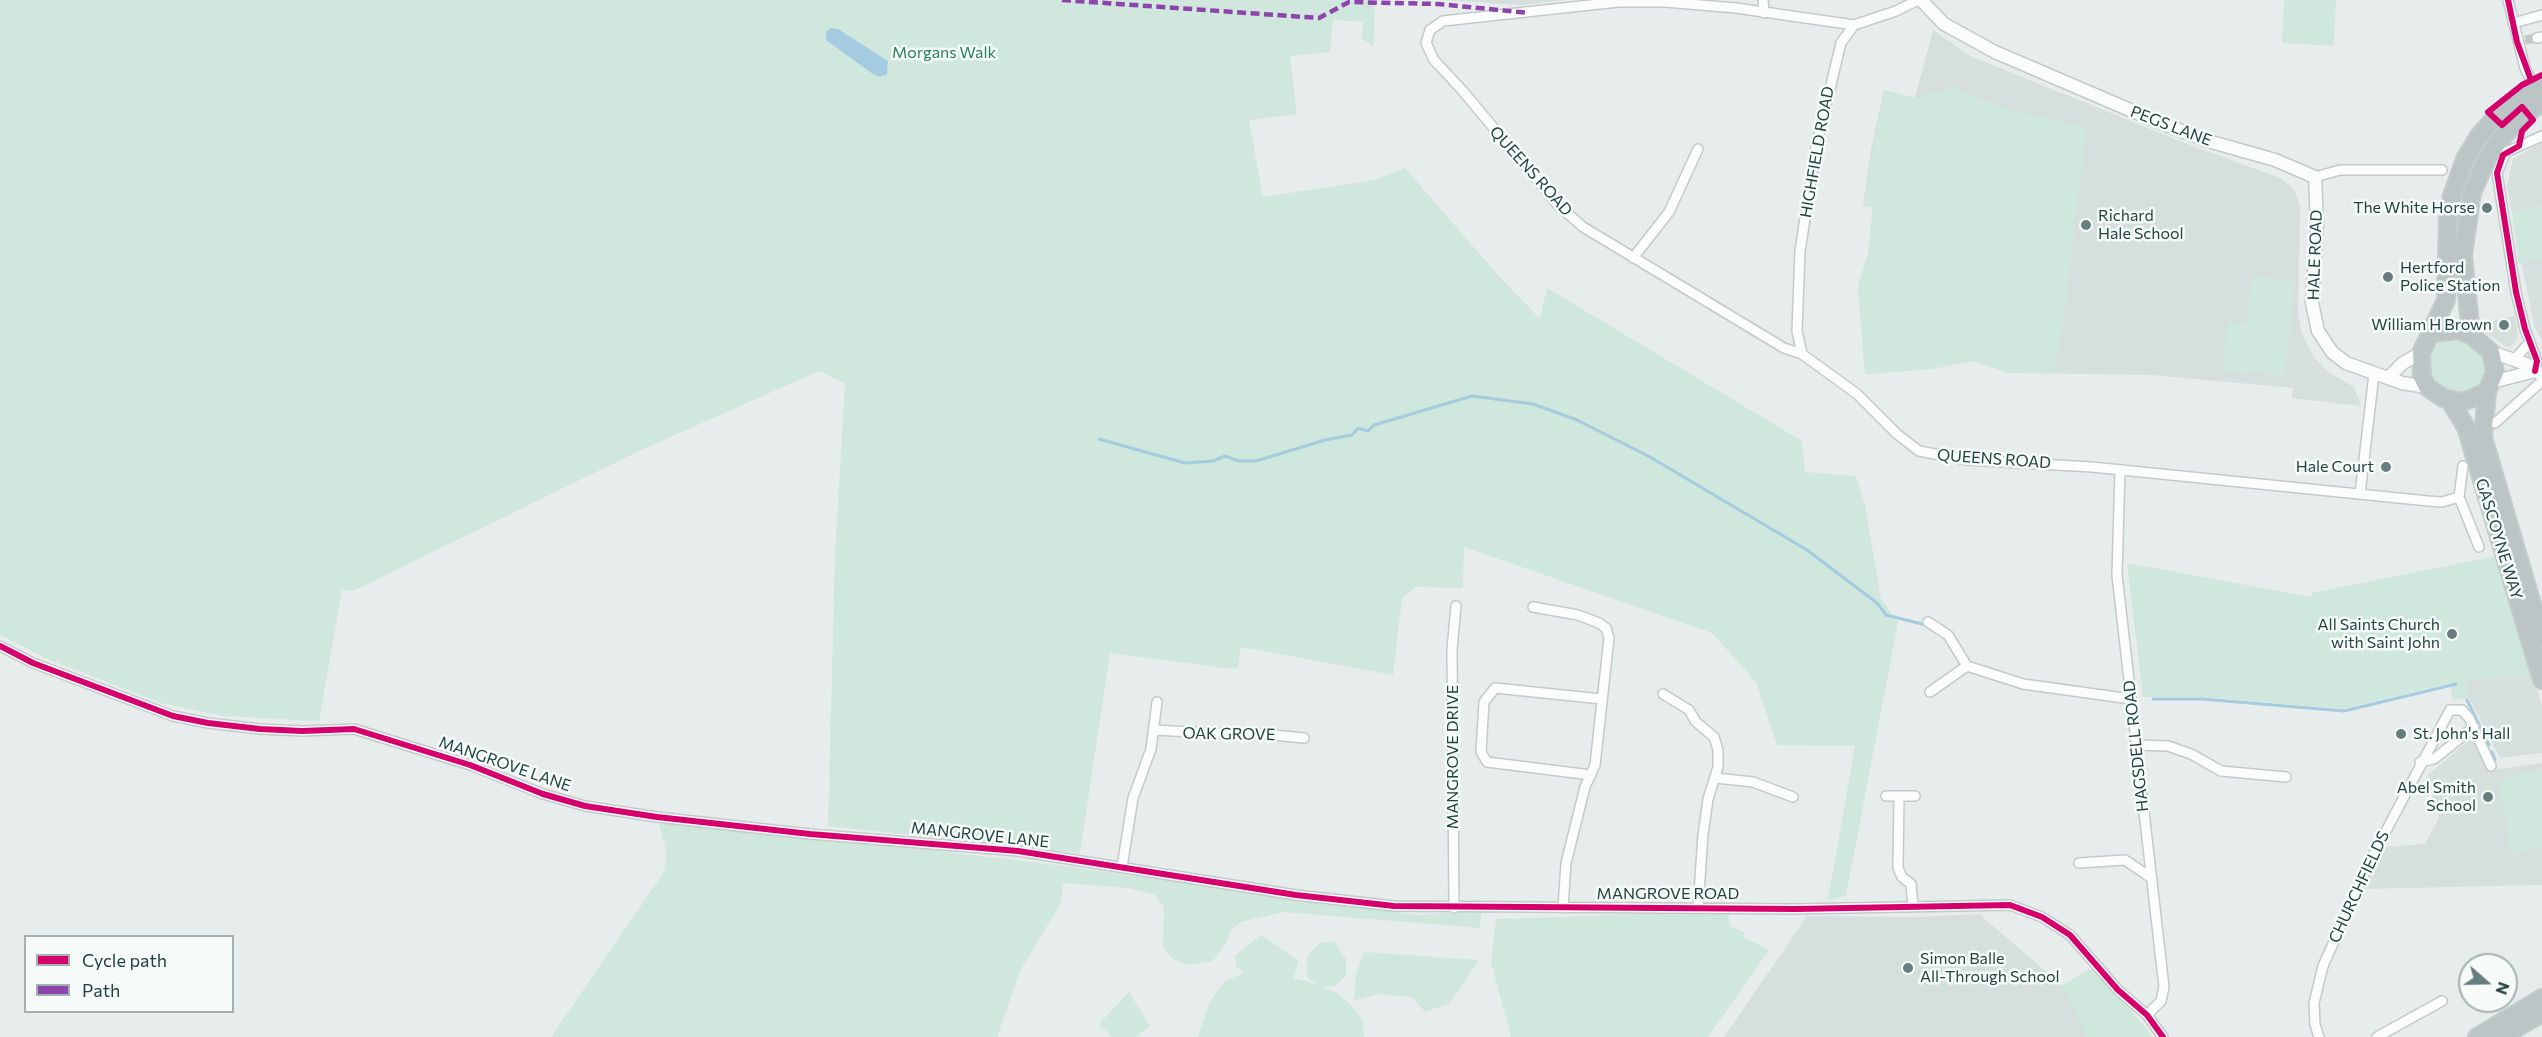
<!DOCTYPE html>
<html>
<head>
<meta charset="utf-8">
<style>
	body { margin:0 }
	#map { position:relative; width:2542px; height:1037px; overflow:hidden; background:#e7edec; font-family:Commissioner,sans-serif }
	canvas { display:block }
	.legend { position:absolute; left:24px; top:935px; width:210px; height:78px; box-sizing:border-box; background:#f6fbfa; border:2px solid #a1b2b0; margin:0; padding:8px 10px; list-style:none; font-size:18px; color:#214442 }
	.legend li { display:flex; align-items:center; gap:12px; height:30px }
	.legend b { width:30px; border:2px solid #a1b2b0 }
	.north { position:absolute; left:2458px; top:953px; width:60px; height:60px; box-sizing:border-box; background:#f6fbfa; border:2px solid #a1b2b0; border-radius:50%; rotate:110deg; font-size:16px; font-weight:700; line-height:24px; text-align:center; color:#214442 }
	.north::after { content:''; display:block; margin:auto; width:21px; height:27px; background:#667f7e; clip-path:polygon(50% 0,100% 100%,50% 72%,0 100%) }
</style>
</head>
<body>
<div id="map">
<canvas width="2542" height="1037"></canvas>
<ul class="legend">
<li><b style="height:8px;background:#d6006c"></b>Cycle path</li>
<li><b style="height:8px;background:#8e44ad"></b>Path</li>
</ul>
<div class="north">N</div>
</div>
<script>
const c = document.querySelector('canvas').getContext('2d');
c.lineJoin = 'round';
function paint(path, color) {
  c.fillStyle = color;
  c.fill(path, 'evenodd');
}
function shape(rows) {
  const path = new Path2D();
  for (const r of rows) {
    path.moveTo(r[0], r[1]);
    for (let i = 2; i < r.length; i += 2) path.lineTo(r[i], r[i + 1]);
  }
  return path;
}
function trace(path, color, width, dash) {
  c.strokeStyle = color;
  c.lineWidth = width;
  c.lineCap = dash ? 'butt' : 'round';
  c.setLineDash(dash || []);
  c.stroke(path);
}
function write(font, color, halo, rows, align = 'center') {
  c.font = font + ' Commissioner,sans-serif';
  c.lineWidth = 5;
  c.setLineDash([]);
  c.textBaseline = 'middle';
  c.strokeStyle = halo;
  c.fillStyle = color;
  for (const [text, x, y, turn = 0] of rows) {
    c.save();
    c.translate(x, y);
    c.rotate((+turn || 0) * Math.PI / 180);
    c.textAlign = isNaN(turn) ? turn : align;
    if (halo) c.strokeText(text, 0, 0);
    c.fillText(text, 0, 0);
    c.restore();
  }
}
paint(shape([
	[1442,0,1566,0,1522,5],
	[1933,30,1970,56,2190,145,2280,178,2294,189,2300,206,2298,314,2302,334,2313,356,2328,372,2354,387,2361,406,2292,398,2293,388,2151,375,2008,373,1974,361,1931,369,1865,374,1858,286,1868,254,1873,207,1863,206,1871,149,1884,90,1915,98],
	[2542,142,2542,206,2512,213,2507,187,2513,159],
	[2542,258,2542,341,2534,325,2522,265,2519,263],
	[2515,316,2518,337,2512,346,2507,347,2486,333,2483,323],
	[2533,678,2542,705,2542,753,2500,758,2469,698,2465,679],
	[2471,738,2485,764,2500,769,2542,763,2542,885,2361,889,2383,847,2425,844,2439,818,2427,776],
	[1979,914,2062,985,2095,1037,1724,1037,1807,916,1919,917]
]), '#d5e0de');
paint(shape([
	[0,0,1375,0,1374,46,1362,39,1363,22,1333,20,1330,52,1290,56,1297,114,1249,120,1263,197,1374,180,1405,168,1498,275,1540,319,1547,288,1802,441,1805,472,1856,476,1865,505,1881,599,1898,622,1846,896,1828,900,1855,746,1777,745,1756,682,1712,633,1464,547,1463,588,1416,587,1402,598,1393,675,1241,647,1238,668,1232,669,1110,653,1080,853,828,826,835,554,845,383,819,371,639,451,353,591,342,590,319,721,223,716,161,703,45,658,0,635],
	[2284,0,2336,0,2334,46,2282,43],
	[1954,87,2005,109,2087,127,2063,323,2054,372,2008,373,1974,361,1931,369,1865,374,1858,286,1868,254,1873,207,1863,206,1884,90,1915,98],
	[2542,206,2542,258,2519,263,2512,213],
	[2252,276,2295,281,2285,376,2223,370,2227,322,2246,323],
	[2455,337,2465,340,2479,352,2486,367,2482,383,2469,394,2454,395,2438,387,2429,377,2429,352,2439,342],
	[2497,556,2533,678,2465,679,2469,698,2452,700,2451,683,2343,709,2202,697,2143,697,2127,563,2311,597,2312,593],
	[2542,769,2542,847,2512,855,2498,780],
	[657,817,1064,866,1418,915,1481,911,1480,928,1283,912,1241,922,1231,930,1226,943,1213,961,1189,965,1174,960,1163,947,1164,907,1155,895,1128,888,1063,883,1061,903,1020,971,997,1037,551,1037,664,872,667,854],
	[1728,911,1730,926,1745,933,1744,937,1769,950,1708,1037,1511,1037,1491,962,1496,919],
	[1261,935,1298,960,1294,978,1317,984,1307,977,1307,956,1320,943,1334,941,1346,959,1346,976,1335,986,1323,987,1336,992,1351,1005,1362,1019,1364,1037,1198,1037,1210,1001,1226,980,1245,973,1236,966,1235,956],
	[1364,952,1479,960,1450,1003,1425,1012,1411,997,1381,994,1354,1000,1356,974],
	[2090,969,2129,1008,2153,1037,2087,1037,2062,985],
	[1129,992,1150,1026,1136,1037,1112,1037,1099,1024]
]), '#cfe7dc');
paint(shape([
	[831,28,838,29,888,61,887,74,879,77,873,74,826,40,826,32]
]), '#a4cbdf');
trace(shape([
	[1099,439,1185,463,1213,461,1225,456,1239,461,1256,461,1325,440,1352,435,1358,428,1368,431,1374,425,1472,396,1533,404,1577,420,1650,457,1807,550,1877,603,1886,615,1926,625],
	[2153,699,2202,699,2344,711,2456,684],
	[2467,700,2489,745],
	[2492,752,2495,759]
]), '#a4cbdf', 3);
trace(shape([
	[2525,40,2537,38]
]), '#bfcbca', 9, [9, 4.5]);
const street = shape([
	[1763,0,1764,13],
	[2508,0,2525,68,2535,88],
	[2513,23,2542,15],
	[1854,25,1736,8,1665,2,1618,2,1443,21,1430,30,1426,43,1434,60,1462,90,1557,204,1583,227,1784,348,1802,354,1857,394,1897,434,1919,451,1967,460,2092,467,2428,501,2442,502,2459,497,2479,547],
	[2537,38,2542,37],
	[2315,177,2340,170,2442,170],
	[1633,258,1669,212,1698,149],
	[1802,354,1797,331,1800,251,1816,147,1841,43,1854,25,1896,11,1918,0],
	[2515,359,2529,343],
	[2535,371,2537,361,2525,329,2516,292,2497,173,2506,152,2542,136],
	[2495,423,2542,381],
	[2120,470,2117,575,2164,987,2161,1001,2147,1015],
	[2360,494,2374,374],
	[2459,497,2463,466],
	[1533,607,1578,615,1599,623,1606,628,1609,638,1595,765,1585,787,1566,863,1563,908],
	[1928,622,1948,635,1967,666,2023,684,2131,699],
	[0,646,33,663,173,716,208,723,260,729,302,731,354,729,470,765,543,794,585,806,657,817,810,834,1018,851,1296,895,1394,906,1795,909,2010,905,2042,917,2070,935,2118,990,2147,1015,2163,1037],
	[1930,692,1967,666],
	[1663,694,1689,710,1696,722,1714,737,1718,750,1718,767,1708,799,1703,835,1698,907],
	[1154,730,1231,734,1252,733,1304,738],
	[2136,745,2168,746,2191,754,2221,771,2286,777],
	[2420,762,2434,759,2474,727],
	[1591,775,1487,762,1481,752,1484,702,1495,688,1602,699],
	[1716,778,1753,782,1793,797],
	[1886,796,1915,796],
	[1899,796,1898,868,1902,877,1911,884,1913,906],
	[2079,863,2125,860,2150,877],
	[1122,867,1133,798,1151,749,1157,702],
	[1454,908,1452,649,1456,606],
	[2319,1037,2315,1024,2314,1003,2323,966,2369,863,2450,710,2462,710,2469,718,2491,766],
	[2377,1037,2442,1001]
]);
const secondary = shape([
	[1921,0,1944,24,1995,52,2158,122,2208,141,2275,160,2315,177,2317,224,2312,303,2318,331,2332,352,2346,363,2402,383,2427,387],
	[2491,352,2526,364,2542,375],
	[2390,376,2403,363,2421,353],
	[2492,382,2535,371]
]);
const highway = shape([
	[2433,333,2459,330,2471,335,2491,352,2495,372,2487,392,2463,402,2443,398,2427,387,2422,377,2421,353,2446,300,2448,218,2452,196,2465,159,2479,136,2495,118,2542,85],
	[2471,335,2463,255,2472,192,2488,157,2499,141,2521,117,2542,103],
	[2487,392,2483,437,2542,638],
	[2450,401,2466,427,2542,680],
	[2477,1037,2542,998],
	[2501,1037,2542,1013]
]);
trace(street, '#c4cac9', 12);
trace(secondary, '#c2cbc9', 15);
trace(highway, '#c1cccb', 20);
trace(street, '#fbfcfc', 9);
trace(secondary, '#fbfcfc', 12);
trace(highway, '#bbc5c5', 16);
trace(shape([
	[1062,0,1319,18,1349,2,1438,4,1529,13]
]), '#8e44ad', 4.5, [9, 4.5]);
trace(shape([
	[2508,0,2517,42,2531,80],
	[2535,371,2537,361,2525,329,2516,292,2497,173,2503,155,2519,146,2522,131,2533,120,2522,107,2502,125,2488,112,2522,85,2542,75],
	[0,646,33,663,173,716,208,723,260,729,302,731,354,729,470,765,543,794,585,806,657,817,810,834,1018,851,1296,895,1394,906,1795,909,2010,905,2042,917,2070,935,2118,990,2147,1015,2163,1037]
]), '#d6006c', 6);
for (const [x, y, r, color] of [
	[2487,208,6,"#667f7e"],
	[2086,225,6,"#667f7e"],
	[2388,277,6,"#667f7e"],
	[2504,325,6,"#667f7e"],
	[2386,467,6,"#667f7e"],
	[2452,634,6,"#667f7e"],
	[2401,734,6,"#667f7e"],
	[2488,797,6,"#667f7e"],
	[1908,968,6,"#667f7e"]
]) {
  const dot = new Path2D();
  dot.arc(x, y, r, 0, 2 * Math.PI);
  c.fillStyle = color;
  c.fill(dot);
  trace(dot, '#f6fbfa', 2);
}
write('16px', '#277f5b', '#f6fbfa', [
	["Morgans Walk",944,53]
]);
write('16px', '#214442', '#f6fbfa', [
	["PEGS LANE",2171,126,21],
	["HIGHFIELD ROAD",1817,152,-80],
	["QUEENS ROAD",1531,171,48],
	["HALE ROAD",2315,255,-88],
	["QUEENS ROAD",1994,459,4],
	["GASCOYNE WAY",2499,539,73],
	["OAK GROVE",1229,734,1],
	["HAGSDELL ROAD",2136,746,-96],
	["MANGROVE DRIVE",1453,757,-90],
	["MANGROVE LANE",505,764,19],
	["MANGROVE LANE",980,835,6],
	["CHURCHFIELDS",2359,887,-65],
	["MANGROVE ROAD",1668,894]
]);
write('16px', '#214442', '#f6fbfa', [
	["The White Horse",2475,208],
	["Richard",2098,216,"left"],
	["Hale School",2098,234,"left"],
	["Hertford",2400,268,"left"],
	["Police Station",2400,286,"left"],
	["William H Brown",2492,325],
	["Hale Court",2374,467],
	["All Saints Church",2440,625],
	["with Saint John",2440,643],
	["St. John's Hall",2413,734,"left"],
	["Abel Smith",2476,788],
	["School",2476,806],
	["Simon Balle",1920,959,"left"],
	["All-Through School",1920,977,"left"]
], 'right');
</script>
</body>
</html>
